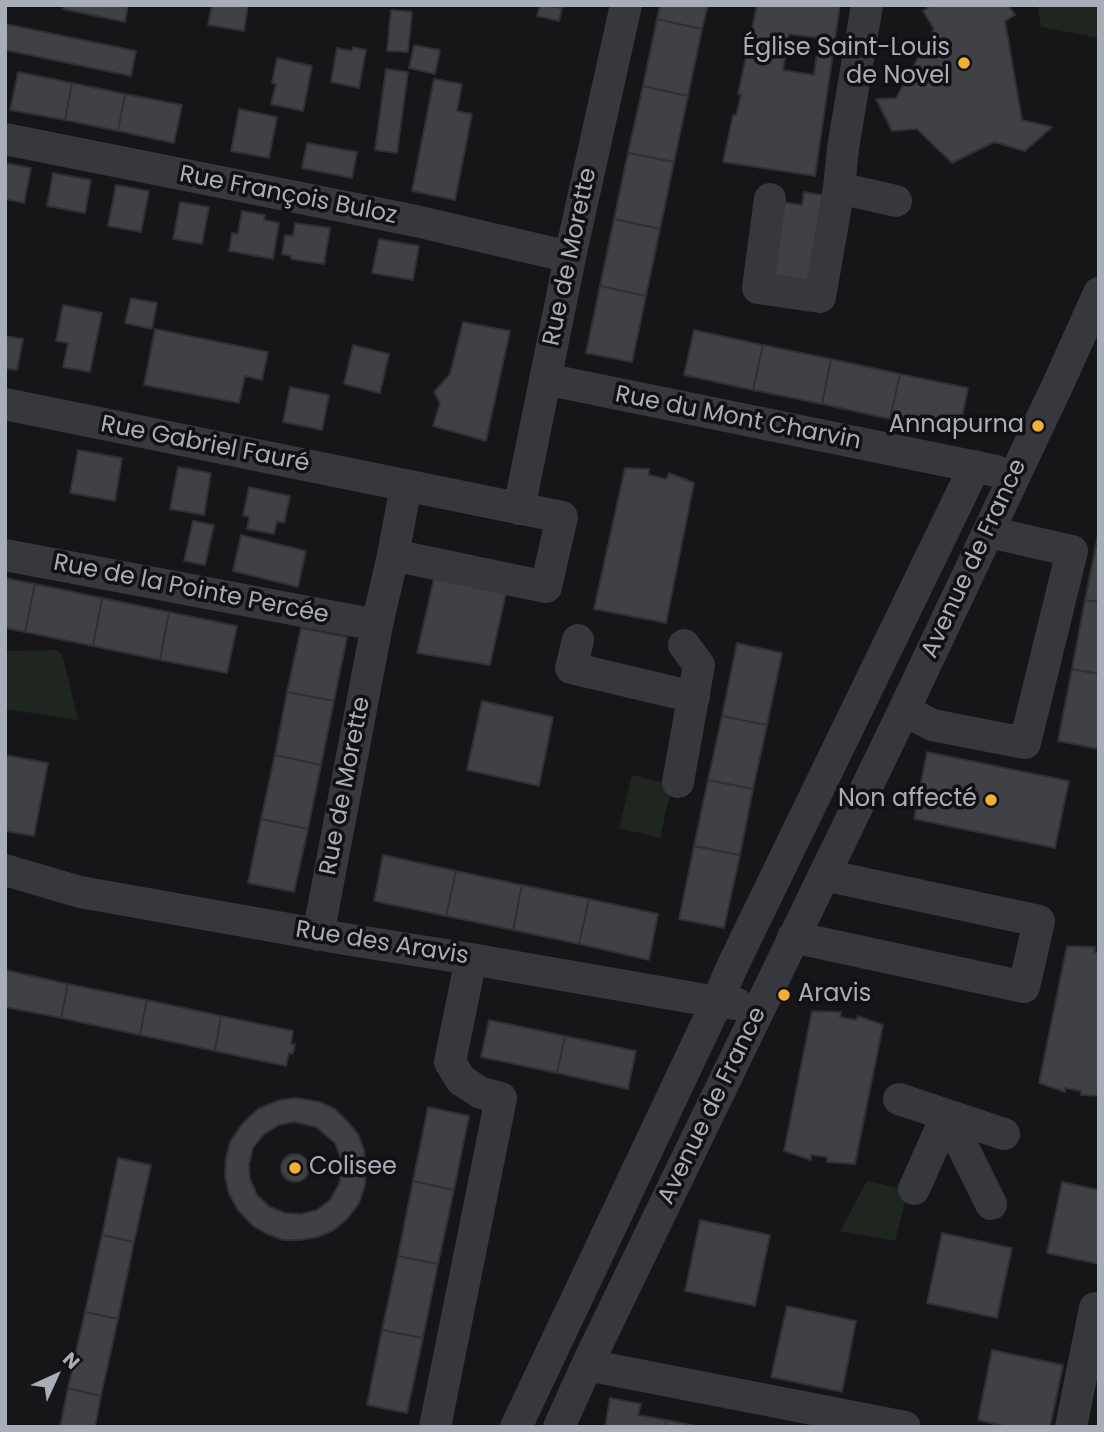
<!DOCTYPE html>
<html>
<head>
<meta charset="utf-8">
<style>
	body { margin:0 }
	#map { position:relative; width:1104px; height:1432px; overflow:hidden; background:#161618; font-family:Poppins,sans-serif }
	canvas { display:block }
	.frame { position:absolute; inset:0; border:7px solid #a8adb8; pointer-events:none }
	.north { position:absolute; left:21px; top:1341px; width:70px; height:70px; -webkit-text-stroke:5px #111113; paint-order:stroke; rotate:45deg; font-size:19px; font-weight:700; line-height:28px; text-align:center; color:#a8adb8 }
	.north::after { content:''; display:block; margin:auto; width:24px; height:32px; background:#a8adb8; clip-path:polygon(50% 0,100% 100%,50% 72%,0 100%) }
</style>
</head>
<body>
<div id="map">
<canvas width="1104" height="1432"></canvas>
<div class="frame"></div>
<div class="north">N</div>
</div>
<script>
const c = document.querySelector('canvas').getContext('2d');
c.lineJoin = 'round';
function paint(path, color) {
  c.fillStyle = color;
  c.fill(path, 'evenodd');
}
function shape(rows) {
  const path = new Path2D();
  for (const r of rows) {
    if (r.length === 3) {
      path.moveTo(r[0] + r[2], r[1]);
      path.arc(r[0], r[1], r[2], 0, 2 * Math.PI);
      continue;
    }
    path.moveTo(r[0], r[1]);
    for (let i = 2; i < r.length; i += 2) path.lineTo(r[i], r[i + 1]);
  }
  return path;
}
function trace(path, color, width, dash) {
  c.strokeStyle = color;
  c.lineWidth = width;
  c.lineCap = dash ? 'butt' : 'round';
  c.setLineDash(dash || []);
  c.stroke(path);
}
function write(font, color, halo, rows, align = 'center') {
  c.font = font + ' Poppins,sans-serif';
  c.lineWidth = 7;
  c.setLineDash([]);
  c.textBaseline = 'middle';
  c.strokeStyle = halo;
  c.fillStyle = color;
  for (const [text, x, y, turn = 0] of rows) {
    c.save();
    c.translate(x, y);
    c.rotate((+turn || 0) * Math.PI / 180);
    c.textAlign = isNaN(turn) ? turn : align;
    if (halo) c.strokeText(text, 0, 0);
    c.fillText(text, 0, 0);
    c.restore();
  }
}
paint(shape([
	[1037,5,1099,5,1099,38,1041,27],
	[55,650,62,654,78,720,5,709,5,651],
	[632,775,672,785,660,838,619,828],
	[867,1181,900,1188,907,1195,895,1241,840,1231]
]), '#1e261f');
const building = shape([
	[64,5,128,5,125,22,63,9,64,5],
	[212,5,248,5,244,31,208,25,212,5],
	[540,5,562,8,559,21,537,16,540,5],
	[660,5,708,5,702,29,657,19,660,5],
	[757,5,840,5,815,176,723,162,733,115,736,115,741,95,738,94,757,5],
	[789,34,819,38,814,75,783,70,789,34],
	[931,5,1008,5,1015,15,1005,21,1022,120,1052,127,1025,151,994,142,952,163,917,129,892,131,876,99,896,98,934,29,923,11,931,5],
	[391,10,412,12,408,52,387,51,391,10],
	[657,19,702,29,688,96,643,86,657,19],
	[6,24,136,51,131,76,5,50,6,24],
	[414,45,440,50,435,74,409,68,414,45],
	[353,47,366,50,359,88,331,82,337,48,352,51,353,47],
	[277,58,312,66,303,111,271,104,276,84,272,83,277,58],
	[386,69,408,72,397,153,375,150,386,69],
	[18,72,72,83,65,120,10,110,18,72],
	[434,79,462,84,457,111,472,114,455,200,412,191,434,79],
	[72,83,125,94,118,131,65,120,72,83],
	[643,86,688,96,674,162,628,153,643,86],
	[125,94,182,105,174,143,118,131,125,94],
	[239,109,277,117,269,158,231,151,239,109],
	[307,143,357,152,352,178,302,168,307,143],
	[628,153,674,162,660,229,614,219,628,153],
	[5,163,31,168,24,203,5,199,5,163],
	[53,173,91,180,85,213,47,206,53,173],
	[116,185,149,191,141,232,108,226,116,185],
	[804,192,833,197,818,286,770,278,783,202,802,205,804,192],
	[180,202,209,207,202,244,173,239,180,202],
	[242,211,265,215,264,220,279,223,273,259,229,251,232,233,238,234,242,211],
	[614,219,660,229,646,296,600,286,614,219],
	[295,223,330,228,324,264,291,259,291,256,282,254,285,235,293,236,295,223],
	[379,239,419,246,413,280,372,273,379,239],
	[600,286,646,296,632,362,586,353,600,286],
	[131,298,157,303,152,329,125,323,131,298],
	[63,305,102,313,90,372,63,367,68,343,56,341,63,305],
	[463,322,510,331,486,441,433,426,440,403,434,392,450,374,463,322],
	[155,329,268,352,262,380,245,376,239,403,144,385,155,329],
	[694,330,763,345,753,390,684,375,694,330],
	[5,336,23,339,17,370,5,368,5,336],
	[353,345,389,354,380,393,344,384,353,345],
	[763,345,831,359,822,404,753,390,763,345],
	[831,359,900,374,890,419,822,404,831,359],
	[900,374,968,388,959,434,890,419,900,374],
	[290,387,329,395,322,430,283,422,290,387],
	[78,450,122,458,115,501,70,493,78,450],
	[178,467,211,473,204,515,170,509,178,467],
	[625,468,649,469,649,475,666,479,669,473,694,483,666,623,594,609,625,468],
	[249,487,290,496,284,523,277,521,274,534,247,529,249,517,243,515,249,487],
	[193,521,214,525,205,565,184,561,193,521],
	[1099,530,1099,602,1085,600,1099,530],
	[241,535,306,551,298,587,233,571,241,535],
	[5,578,35,584,25,632,5,628,5,578],
	[434,578,506,593,490,665,417,653,434,578],
	[35,584,102,598,93,646,25,632,35,584],
	[102,598,169,612,160,660,93,646,102,598],
	[1085,600,1099,602,1099,674,1072,669,1085,600],
	[169,612,237,626,227,673,160,660,169,612],
	[301,628,347,637,334,701,287,692,301,628],
	[737,643,782,653,767,725,722,716,737,643],
	[1072,669,1099,674,1099,749,1058,741,1072,669],
	[287,692,334,701,321,765,275,755,287,692],
	[482,701,553,717,539,786,467,770,482,701],
	[722,716,767,725,753,789,708,780,722,716],
	[927,752,1069,781,1055,848,914,819,927,752],
	[5,755,48,763,34,836,5,831,5,755],
	[275,755,321,765,308,829,261,819,275,755],
	[708,780,753,789,740,855,694,846,708,780],
	[261,819,308,829,294,892,248,883,261,819],
	[694,846,740,855,724,928,679,919,694,846],
	[383,855,456,871,446,916,374,901,383,855],
	[456,871,522,885,513,930,446,916,456,871],
	[522,885,589,899,579,944,513,930,522,885],
	[589,899,658,914,649,960,579,944,589,899],
	[1067,946,1095,947,1094,952,1099,953,1099,1096,1081,1095,1081,1091,1065,1088,1065,1092,1039,1083,1067,946],
	[5,970,68,984,61,1018,5,1007,5,970],
	[68,984,147,1000,140,1035,61,1018,68,984],
	[147,1000,221,1016,215,1051,140,1035,147,1000],
	[812,1011,841,1012,840,1017,856,1020,858,1016,883,1025,855,1164,827,1162,827,1157,811,1155,811,1160,784,1151,812,1011],
	[221,1016,293,1031,291,1044,295,1044,293,1054,289,1053,286,1066,215,1051,221,1016],
	[489,1020,565,1036,557,1073,481,1057,489,1020],
	[565,1036,636,1051,628,1089,557,1073,565,1036],
	[296,1098,320,1102,335,1109,347,1121,358,1134,364,1150,366,1168,365,1185,359,1203,348,1218,334,1230,318,1237,300,1240,283,1240,267,1234,253,1226,238,1210,229,1194,225,1176,226,1158,230,1142,242,1124,258,1109,279,1100,296,1098],
	[294,1122,316,1127,335,1143,340,1156,342,1170,339,1184,330,1200,317,1210,301,1214,285,1213,270,1207,257,1195,250,1179,249,1164,253,1148,263,1135,279,1125,294,1122],
	[428,1107,469,1116,454,1190,413,1181,428,1107],
	[295,1168,14],
	[118,1158,151,1165,134,1242,102,1235,118,1158],
	[413,1181,454,1190,438,1264,398,1256,413,1181],
	[1062,1182,1099,1190,1099,1264,1047,1253,1062,1182],
	[700,1220,770,1235,755,1306,685,1291,700,1220],
	[942,1233,1012,1248,997,1318,927,1303,942,1233],
	[102,1235,134,1242,118,1319,85,1312,102,1235],
	[398,1256,438,1264,423,1338,382,1330,398,1256],
	[787,1306,856,1321,842,1392,771,1377,787,1306],
	[85,1312,118,1319,101,1396,68,1388,85,1312],
	[382,1330,423,1338,407,1413,367,1405,382,1330],
	[992,1350,1063,1365,1050,1427,1008,1427,978,1420,992,1350],
	[68,1388,101,1396,95,1427,60,1427,68,1388],
	[610,1398,641,1404,638,1415,666,1420,665,1427,605,1427,610,1398],
	[666,1420,701,1427,665,1427,666,1420]
]);
paint(building, '#404145');
trace(building, '#303034', 2);
trace(shape([
	[867,5,843,148,839,188,896,201],
	[5,139,416,221,570,257],
	[770,199,758,288,820,297,839,188],
	[545,379,996,471],
	[5,404,562,517,546,587,393,555,406,486],
	[519,509,570,257,626,5],
	[5,555,377,625],
	[578,640,571,668,694,697],
	[904,710,932,725,1025,743,1072,551,1002,535],
	[678,782,699,665,684,645],
	[5,870,80,892,345,939,471,959,717,1002,737,1004],
	[318,935,377,625,393,555],
	[793,937,1024,987,1039,921,824,875],
	[899,1099,1004,1134],
	[914,1189,947,1115,991,1204],
	[587,1365,905,1427],
	[435,1427,501,1098,481,1093,461,1080,450,1062,471,959],
	[516,1427,717,1002,732,967,975,466],
	[559,1427,587,1365,904,710,1059,382,1099,293],
	[1071,1427,1095,1308]
]), '#37383d', 32);
for (const [x, y, r, color] of [
	[964,63,7,"#f2b134"],
	[1038,426,7,"#f2b134"],
	[991,800,7,"#f2b134"],
	[784,995,7,"#f2b134"],
	[295,1168,7,"#f2b134"]
]) {
  const dot = new Path2D();
  dot.arc(x, y, r, 0, 2 * Math.PI);
  c.fillStyle = color;
  c.fill(dot);
  trace(dot, '#111113', 2.5);
}
write('24px', '#a8adb8', '#111113', [
	["Église Saint-Louis",950,49],
	["de Novel",950,77],
	["Annapurna",1024,426],
	["Non affecté",977,800],
	["Aravis",798,995,"left"],
	["Colisee",309,1168,"left"]
], 'right');
write('24px', '#a8adb8', '#111113', [
	["Rue François Buloz",288,196,11],
	["Rue de Morette",571,257,-78],
	["Rue du Mont Charvin",738,419,11],
	["Rue Gabriel Fauré",205,445,11],
	["Avenue de France",975,559,-65],
	["Rue de la Pointe Percée",191,590,11],
	["Rue de Morette",346,786,-79],
	["Rue des Aravis",382,944,9],
	["Avenue de France",713,1106,-64]
]);
</script>
</body>
</html>
